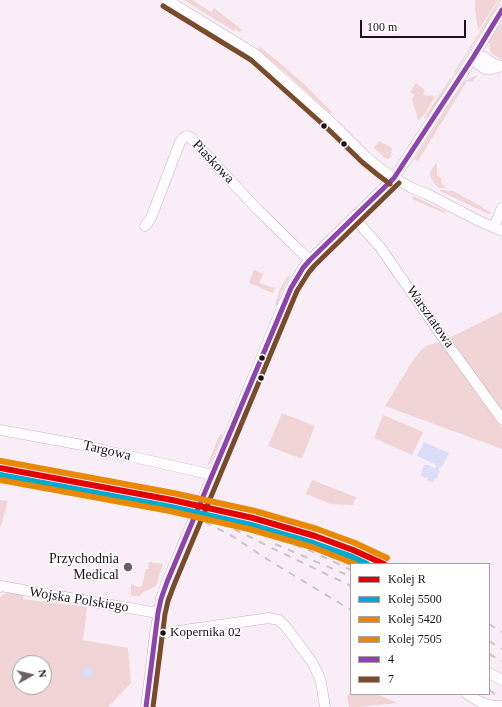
<!DOCTYPE html>
<html>
<head>
<meta charset="utf-8">
<style>
	body { margin:0 }
	#map { position:relative; width:502px; height:707px; overflow:hidden; background:#f9eef7; font-family:Georgia,serif }
	canvas { display:block }
	.legend { position:absolute; left:350px; top:563px; width:140px; height:132px; box-sizing:border-box; background:#fff; border:1px solid #a4a0a3; margin:0; padding:5px 7px; list-style:none; font-size:12px; color:#1b111a }
	.legend li { display:flex; align-items:center; gap:8px; height:20px }
	.legend b { width:20px; border:1px solid #a4a0a3 }
	.north { position:absolute; left:12px; top:655px; width:40px; height:40px; box-sizing:border-box; background:#fff; border:1px solid #a4a0a3; border-radius:50%; rotate:82deg; font-size:11px; font-weight:700; line-height:16px; text-align:center; color:#1b111a }
	.north::after { content:''; display:block; margin:auto; width:14px; height:18px; background:#695e67; clip-path:polygon(50% 0,100% 100%,50% 72%,0 100%) }
	.scale { position:absolute; left:360px; top:20px; width:106px; height:18px; box-sizing:border-box; border:2px solid #1b111a; border-top:0; padding-left:5px; font-size:12px; line-height:14px; white-space:nowrap; color:#1b111a; -webkit-text-stroke:3px #fff; paint-order:stroke }
</style>
</head>
<body>
<div id="map">
<canvas width="502" height="707"></canvas>
<ul class="legend">
<li><b style="height:5px;background:#e50000"></b>Kolej R</li>
<li><b style="height:5px;background:#00a9ce"></b>Kolej 5500</li>
<li><b style="height:5px;background:#e88803"></b>Kolej 5420</li>
<li><b style="height:5px;background:#e88803"></b>Kolej 7505</li>
<li><b style="height:5px;background:#8e44ad"></b>4</li>
<li><b style="height:5px;background:#7a4b2a"></b>7</li>
</ul>
<div class="north">N</div>
<div class="scale">100 m</div>
</div>
<script>
const c = document.querySelector('canvas').getContext('2d');
c.lineJoin = 'round';
function paint(path, color) {
  c.fillStyle = color;
  c.fill(path, 'evenodd');
}
function shape(rows) {
  const path = new Path2D();
  for (const r of rows) {
    if (r.length === 3) {
      path.moveTo(r[0] + r[2], r[1]);
      path.arc(r[0], r[1], r[2], 0, 2 * Math.PI);
      continue;
    }
    path.moveTo(r[0], r[1]);
    for (let i = 2; i < r.length; i += 2) path.lineTo(r[i], r[i + 1]);
  }
  return path;
}
function trace(path, color, width, dash) {
  c.strokeStyle = color;
  c.lineWidth = width;
  c.lineCap = dash ? 'butt' : 'round';
  c.setLineDash(dash || []);
  c.stroke(path);
}
function write(font, color, halo, rows, align = 'center') {
  c.font = font + ' Georgia,serif';
  c.lineWidth = 3;
  c.setLineDash([]);
  c.textBaseline = 'middle';
  c.strokeStyle = halo;
  c.fillStyle = color;
  for (const [text, x, y, turn = 0] of rows) {
    c.save();
    c.translate(x, y);
    c.rotate((+turn || 0) * Math.PI / 180);
    c.textAlign = isNaN(turn) ? turn : align;
    if (halo) c.strokeText(text, 0, 0);
    c.fillText(text, 0, 0);
    c.restore();
  }
}
paint(shape([
	[184,0,192,0,211,12,214,8,242,30,239,32,235,29,234,31],
	[475,0,498,0,478,31,475,7],
	[499,0,501,0,481,33,479,32],
	[502,23,502,59,501,59,495,56,491,53,490,50,489,41,494,32],
	[479,33,480,34,455,73,454,72],
	[260,47,288,70,307,87,332,112,330,114,286,73,258,50],
	[478,75,473,81,470,82,467,81,418,161,414,159,464,82,470,78],
	[450,79,451,79,451,80,431,113,425,119,424,118],
	[416,83,425,90,423,94,426,96,427,95,430,96,432,95,435,97,424,115,419,120,418,120,412,99,415,95,410,92],
	[379,141,392,148,391,157,388,159,385,158,374,148],
	[437,162,437,176,441,178,441,183,447,188,439,188,435,184,432,180,430,174,431,170],
	[440,190,454,191,492,213,488,214,440,191],
	[413,196,445,211,444,213,412,199],
	[352,227,330,247,309,270,301,282,281,329,280,328,300,284,309,269,322,255],
	[254,270,263,274,259,283,275,288,273,293,249,283],
	[288,276,290,277,281,293,277,306,275,305,279,291],
	[502,312,502,412,449,338],
	[440,342,502,428,502,449,385,406,410,365,421,350,426,346],
	[246,409,248,410,233,441,232,440],
	[282,413,315,426,302,459,268,446],
	[383,415,423,432,412,455,374,438],
	[220,434,223,435,210,464,207,466],
	[312,480,356,497,353,505,330,504,306,494],
	[0,500,8,501,0,529],
	[149,562,150,562,163,564,156,586,142,593,140,596,131,596,131,584,138,587,142,586,146,569,148,569],
	[12,592,24,593,23,599,87,607,83,640,128,648,131,683,108,707,0,707,0,597,4,594],
	[20,663,44,663,44,687,20,687],
	[356,694,377,694,397,703,360,707,349,707,347,695]
]), '#f1d4d5');
paint(shape([
	[424,442,449,453,442,467,439,468,439,470,440,471,437,478,435,478,433,482,427,480,429,475,427,478,424,478,421,475,421,473,424,465,428,465,434,468,436,467,435,464,417,456],
	[88,672,5.5]
]), '#dbdef6');
const minor = shape([
	[167,0,255,54,333,124,366,157,382,170,394,178,412,188,427,194,479,221,502,231],
	[474,56,478,64,485,69,492,69,502,66],
	[474,56,484,57,492,63,500,66],
	[354,218,380,247,439,332,502,419],
	[145,226,151,218,180,142,183,138,187,136,190,137,257,209,301,252,310,260],
	[494,227,502,208],
	[0,430,88,446,107,451,213,475],
	[208,486,284,303,291,288,303,268,310,260,394,178,474,56,502,10],
	[0,587,0,586,158,613],
	[164,633,269,618,279,620,286,627,312,662,319,676,321,682,325,707],
	[489,673,502,680],
	[467,694,480,702,494,706,502,706],
	[146,707,155,634,161,599,167,582,187,535]
]);
trace(minor, '#c1b8c0', 11);
trace(minor, '#fefcfe', 10);
trace(shape([
	[0,478,149,505,172,510,191,516,205,522,232,536,270,561,351,610],
	[201,517,242,527,290,543,309,550,351,570],
	[234,529,272,548,351,586],
	[275,544,345,574],
	[309,544,325,551,352,564],
	[489,624,502,632],
	[489,641,502,649],
	[489,654,502,661],
	[489,690,495,694]
]), '#c8c4c7', 2, [7, 7]);
const minorBridge = shape([
	[187,535,208,486]
]);
trace(minorBridge, '#c1b8c0', 11, []);
trace(minorBridge, '#fefcfe', 10);
trace(shape([
	[146,707,158,613,161,599,167,582,291,288,303,268,310,260,394,178,474,56,502,10]
]), '#8e44ad', 5);
trace(shape([
	[163,6,251,60,328,129,362,162,378,175,390,184],
	[153,707,165,614,168,601,174,585,297,291,309,272,315,265,399,183]
]), '#7a4b2a', 5);
trace(shape([
	[0,468,172,500,253,518,315,536,353,550,384,564]
]), '#e50000', 6);
trace(shape([
	[0,475,171,507,251,525,313,543,350,556,367,564]
]), '#00a9ce', 6);
trace(shape([
	[1,461,173,493,255,511,317,529,355,543,387,558]
]), '#e88803', 6);
trace(shape([
	[0,480,170,511,249,529,312,547,355,564]
]), '#e88803', 6);
for (const [x, y, r, color] of [
	[324,126,3.5,"#1b111a"],
	[344,144,3.5,"#1b111a"],
	[262,358,3.5,"#1b111a"],
	[261,378,3.5,"#1b111a"],
	[128,567,5,"#695e67"],
	[163,633,3.5,"#1b111a"]
]) {
  const dot = new Path2D();
  dot.arc(x, y, r, 0, 2 * Math.PI);
  c.fillStyle = color;
  c.fill(dot);
  trace(dot, '#fff', 1.5);
}
write('13px', '#1b111a', '#fff', [
	["Kopernika 02",170,633]
], 'left');
write('14px', '#1b111a', '#fff', [
	["Piaskowa",213,162,47],
	["Warsztatowa",430,317,55],
	["Targowa",107,451,13],
	["Wojska Polskiego",79,600,9]
]);
write('14px', '#1b111a', '#fff', [
	["Przychodnia",119,559],
	["Medical",119,575]
], 'right');
</script>
</body>
</html>
